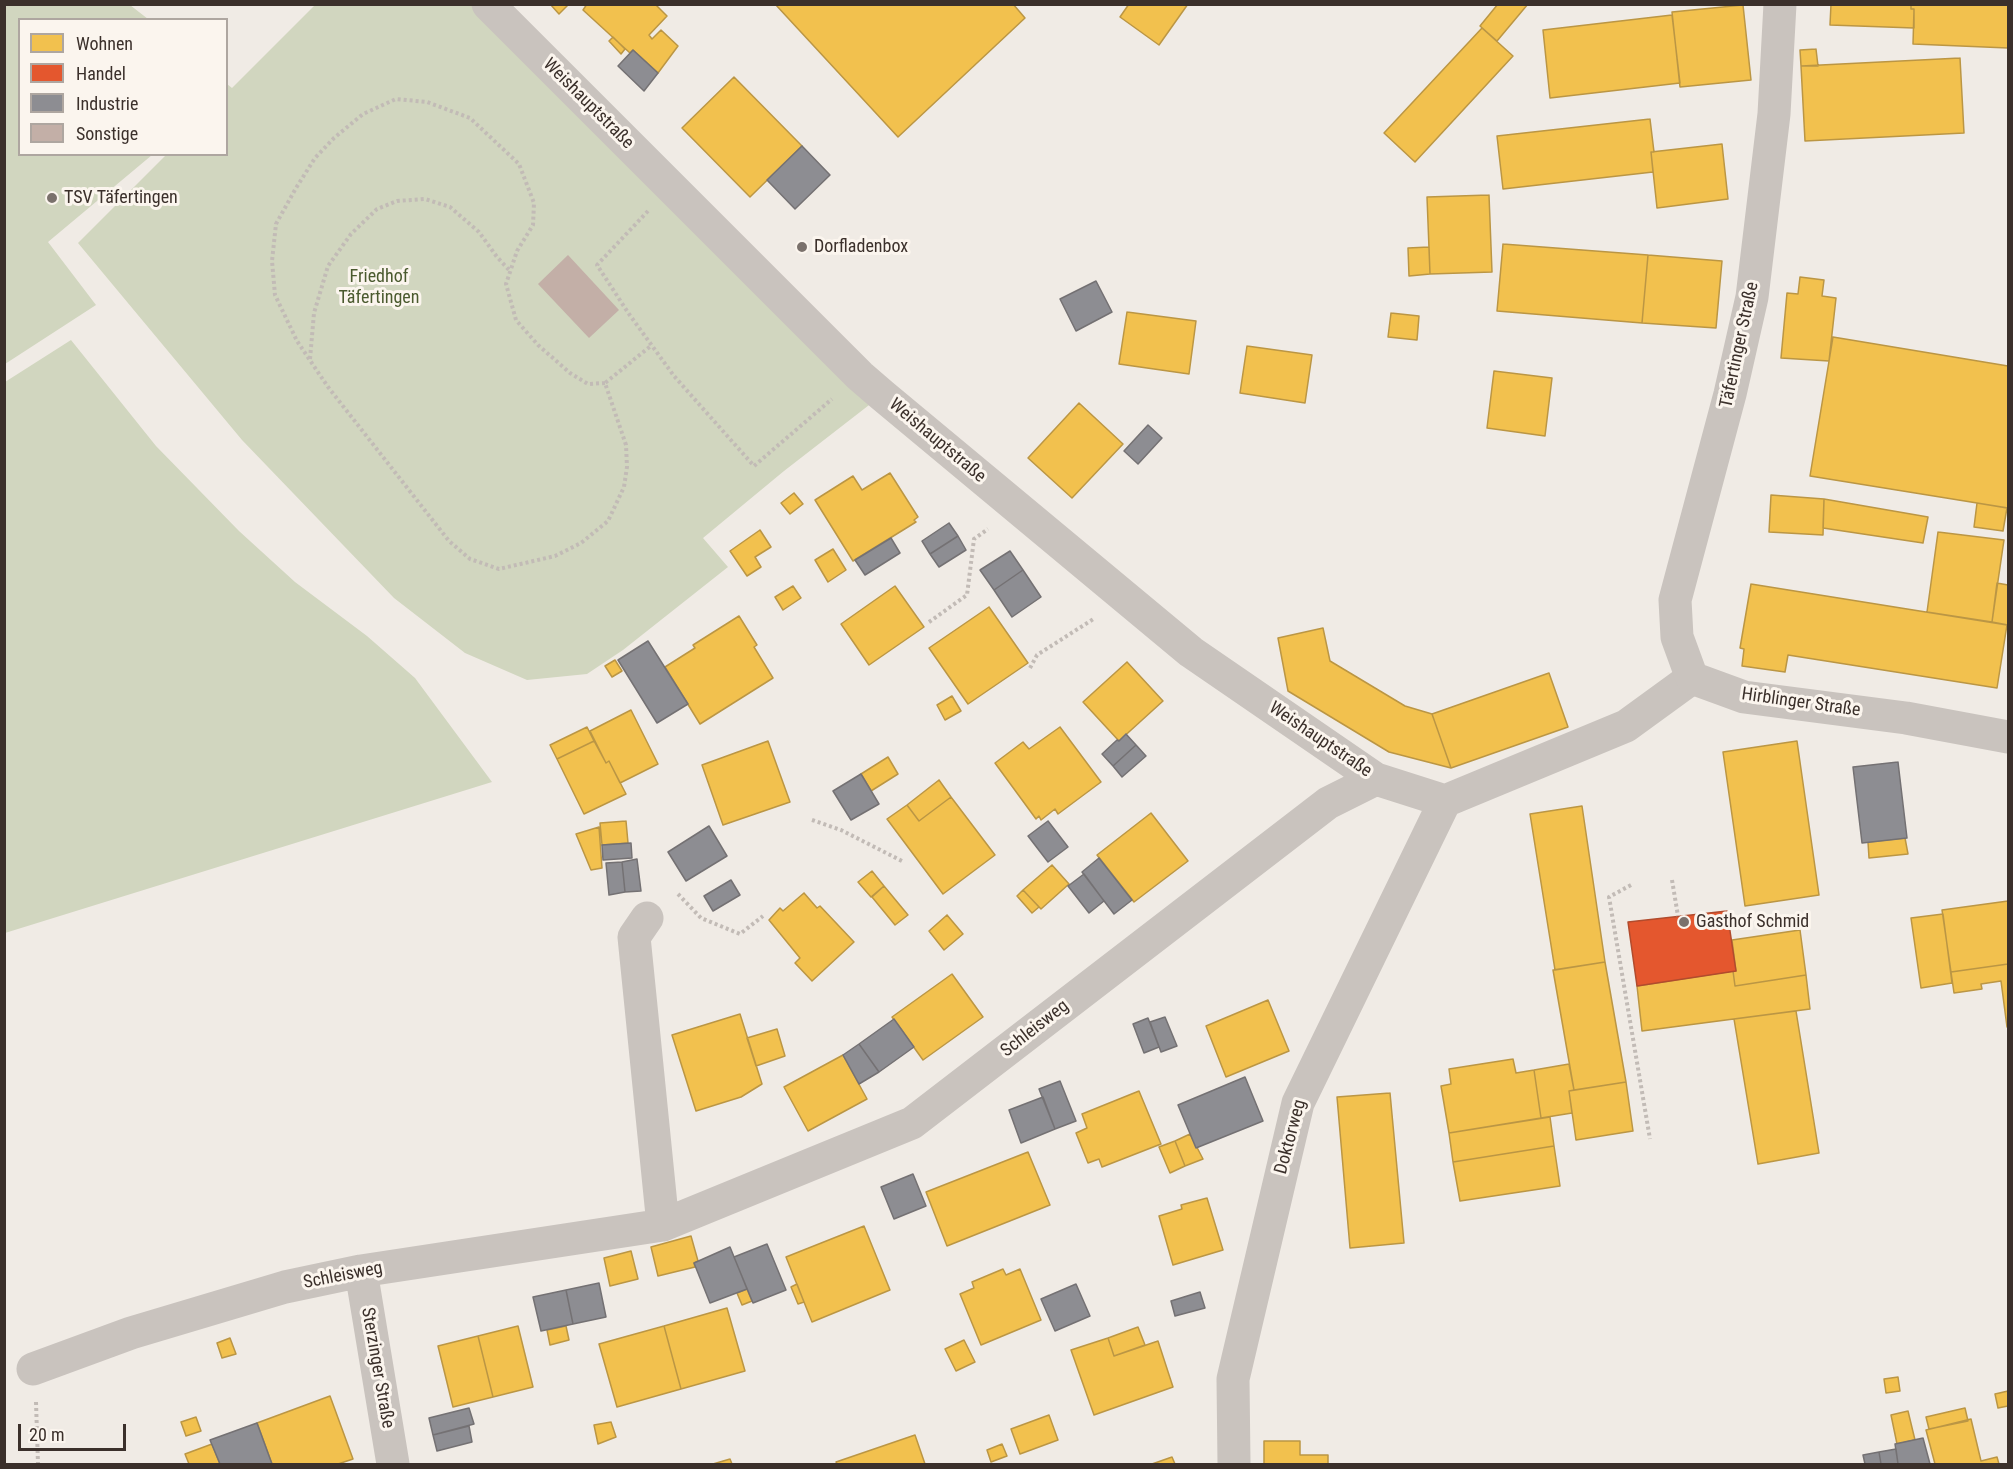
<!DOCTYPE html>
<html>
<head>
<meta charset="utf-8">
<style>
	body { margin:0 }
	#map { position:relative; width:2013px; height:1469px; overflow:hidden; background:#f0ebe5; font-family:"Roboto Condensed",sans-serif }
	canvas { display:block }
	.frame { position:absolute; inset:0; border:6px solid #3b302b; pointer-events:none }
	.legend { position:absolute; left:18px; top:18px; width:210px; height:138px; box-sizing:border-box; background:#fbf5ee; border:2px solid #aea6a0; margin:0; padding:8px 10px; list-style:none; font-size:18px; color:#3b302b }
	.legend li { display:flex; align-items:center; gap:12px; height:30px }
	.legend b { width:30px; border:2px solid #aea6a0 }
	.scale { position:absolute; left:18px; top:1424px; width:108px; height:27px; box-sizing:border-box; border:3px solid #3b302b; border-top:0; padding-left:8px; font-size:18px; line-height:21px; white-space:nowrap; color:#3b302b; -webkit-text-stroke:4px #fbf5ee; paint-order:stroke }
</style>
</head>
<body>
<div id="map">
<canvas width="2013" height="1469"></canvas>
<div class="frame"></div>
<ul class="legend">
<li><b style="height:16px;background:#f2c14e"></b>Wohnen</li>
<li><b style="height:16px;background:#e4572e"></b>Handel</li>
<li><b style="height:16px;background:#8d8d92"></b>Industrie</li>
<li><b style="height:16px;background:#c3afa7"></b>Sonstige</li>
</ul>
<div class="scale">20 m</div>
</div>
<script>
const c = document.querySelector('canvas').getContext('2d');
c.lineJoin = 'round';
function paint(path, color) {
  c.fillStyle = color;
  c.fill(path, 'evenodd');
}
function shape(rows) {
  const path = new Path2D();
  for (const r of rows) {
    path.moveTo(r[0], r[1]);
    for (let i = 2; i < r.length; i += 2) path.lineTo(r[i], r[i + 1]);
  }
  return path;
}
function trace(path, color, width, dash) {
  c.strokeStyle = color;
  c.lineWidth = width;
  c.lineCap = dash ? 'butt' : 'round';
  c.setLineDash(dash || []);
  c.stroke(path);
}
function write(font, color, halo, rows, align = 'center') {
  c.font = font + ' "Roboto Condensed",sans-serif';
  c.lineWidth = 6;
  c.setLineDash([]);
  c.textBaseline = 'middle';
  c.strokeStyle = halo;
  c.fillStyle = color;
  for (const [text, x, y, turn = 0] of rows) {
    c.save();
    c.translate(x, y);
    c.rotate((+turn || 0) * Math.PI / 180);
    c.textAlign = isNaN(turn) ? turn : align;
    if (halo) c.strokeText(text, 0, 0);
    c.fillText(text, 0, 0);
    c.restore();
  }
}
paint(shape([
	[5,4,130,5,148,19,20,20,20,154,152,155,48,242,96,305,5,364],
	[315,5,488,5,882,395,784,471,703,538,728,567,623,650,587,674,527,680,465,653,394,598,242,440,78,243,166,155,226,154,227,84,232,88],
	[71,340,156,446,239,531,295,582,367,636,415,678,492,782,5,933,5,382]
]), '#d1d6bf');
const homes = shape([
	[550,4,569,4,559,14,550,4],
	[587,4,655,4,667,16,649,35,652,39,661,30,678,46,658,73,633,50,630,53,583,10,587,4],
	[775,4,1013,4,1025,18,898,137,775,4],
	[1129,4,1188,4,1159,45,1120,17,1129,4],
	[1498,4,1528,4,1497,41,1480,26,1498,4],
	[1831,4,1911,4,1911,9,1914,9,1914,28,1830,25,1831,4],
	[1911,4,2008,4,2008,48,1913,44,1914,9,1911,9,1911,4],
	[1743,5,1751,80,1680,87,1672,12,1743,5],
	[1672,15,1680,83,1550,98,1543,30,1672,15],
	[1482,28,1513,56,1415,162,1384,133,1482,28],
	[613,37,625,49,621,54,609,41,613,37],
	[1816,49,1818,66,1801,66,1800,50,1816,49],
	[1960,58,1964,133,1805,141,1801,66,1960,58],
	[734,77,802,146,750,197,682,128,734,77],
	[1650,119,1654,152,1651,152,1653,172,1503,189,1497,136,1650,119],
	[1722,144,1728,199,1657,208,1651,152,1722,144],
	[1489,195,1492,272,1430,274,1427,197,1489,195],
	[1503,244,1648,255,1642,323,1497,311,1503,244],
	[1429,247,1430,274,1409,276,1408,248,1429,247],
	[1648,255,1722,261,1716,328,1642,323,1648,255],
	[1800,277,1824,280,1822,296,1836,298,1829,361,1781,358,1787,293,1798,294,1800,277],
	[1127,312,1196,321,1189,374,1119,364,1127,312],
	[1391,313,1419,316,1417,340,1388,337,1391,313],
	[1833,337,2008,366,2008,508,1810,476,1833,337],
	[1247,346,1312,355,1305,403,1240,393,1247,346],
	[1494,371,1552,378,1545,436,1487,428,1494,371],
	[1079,403,1123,444,1072,498,1028,458,1079,403],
	[890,473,918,517,914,520,916,522,853,561,815,500,853,476,862,490,890,473],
	[794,493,803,504,790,514,781,503,794,493],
	[1771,495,1824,499,1823,535,1769,532,1771,495],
	[1824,499,1928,517,1923,543,1823,528,1824,499],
	[1977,503,2007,508,2003,531,1974,527,1977,503],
	[760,530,771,547,755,557,761,567,747,576,730,551,760,530],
	[1938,532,2004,540,1992,622,1927,612,1938,532],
	[833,549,846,570,828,582,815,560,833,549],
	[1997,583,2008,585,2008,625,1992,622,1997,583],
	[1751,584,2007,625,1997,688,1788,655,1785,672,1742,666,1744,649,1740,648,1751,584],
	[793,586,801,598,783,610,775,597,793,586],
	[895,586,924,627,869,665,841,624,895,586],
	[989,607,1028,663,968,704,929,648,989,607],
	[739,616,757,645,754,647,773,678,700,724,665,667,695,648,693,645,739,616],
	[1323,628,1330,661,1405,706,1432,714,1451,768,1389,752,1288,691,1278,638,1323,628],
	[615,660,622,671,612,677,605,666,615,660],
	[1127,662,1163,701,1119,741,1083,702,1127,662],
	[1549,673,1568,727,1451,768,1432,714,1549,673],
	[952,696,961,711,945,720,937,705,952,696],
	[631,710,658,764,620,783,609,761,606,763,590,731,631,710],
	[587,727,594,741,557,759,550,745,587,727],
	[1060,727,1101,782,1058,814,1055,809,1041,820,1039,816,1036,819,995,763,1023,742,1029,749,1060,727],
	[594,741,606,763,609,761,626,794,584,814,557,759,594,741],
	[768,741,790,802,723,825,702,765,768,741],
	[1797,741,1819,895,1745,906,1723,752,1797,741],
	[888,757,898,774,871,791,861,774,888,757],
	[939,780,951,797,919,821,907,805,939,780],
	[951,797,995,855,943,894,887,819,907,805,919,821,951,797],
	[1582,806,1605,962,1555,970,1530,814,1582,806],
	[1151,813,1188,861,1134,902,1097,855,1151,813],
	[626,821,628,843,602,845,600,823,626,821],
	[599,827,602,868,591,870,576,834,599,827],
	[1905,838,1908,854,1869,858,1868,842,1905,838],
	[1052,865,1069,884,1041,909,1023,890,1052,865],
	[872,871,884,886,871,897,858,882,872,871],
	[884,886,908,915,895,925,872,897,884,886],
	[1023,890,1039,907,1032,913,1017,896,1023,890],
	[804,893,817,908,820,906,854,942,812,981,795,963,800,958,769,920,780,908,783,911,804,893],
	[2008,901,2008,964,1951,972,1942,910,2008,901],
	[1943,914,1952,983,1921,988,1911,918,1943,914],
	[947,915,963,934,944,950,929,931,947,915],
	[1800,930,1806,975,1735,986,1733,971,1736,971,1732,940,1800,930],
	[1605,962,1626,1082,1574,1090,1553,970,1605,962],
	[2008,964,2008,1026,2007,1027,2001,981,1981,984,1982,989,1954,993,1951,972,2008,964],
	[1733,971,1735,986,1806,975,1810,1009,1642,1031,1637,986,1733,971],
	[952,974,983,1017,923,1060,892,1017,952,974],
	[1268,1000,1289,1051,1226,1077,1206,1026,1268,1000],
	[1796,1011,1819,1153,1758,1164,1734,1019,1796,1011],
	[740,1014,762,1084,741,1097,696,1111,672,1035,740,1014],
	[777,1029,785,1056,756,1066,747,1038,777,1029],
	[843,1055,867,1099,808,1131,784,1087,843,1055],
	[1513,1059,1516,1073,1534,1070,1541,1118,1449,1133,1441,1086,1451,1084,1449,1069,1513,1059],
	[1569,1064,1574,1090,1569,1091,1572,1113,1541,1118,1534,1070,1569,1064],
	[1626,1082,1633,1131,1576,1140,1569,1091,1626,1082],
	[1139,1091,1161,1144,1102,1167,1099,1159,1088,1163,1076,1133,1087,1128,1082,1114,1139,1091],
	[1390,1093,1404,1243,1350,1248,1337,1097,1390,1093],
	[1550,1117,1554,1146,1453,1162,1449,1133,1550,1117],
	[1190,1134,1203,1159,1185,1166,1175,1141,1190,1134],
	[1175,1141,1185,1166,1170,1173,1159,1147,1175,1141],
	[1554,1146,1560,1186,1460,1201,1453,1162,1554,1146],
	[1028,1152,1050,1205,947,1246,926,1192,1028,1152],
	[1207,1198,1223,1250,1173,1265,1159,1216,1182,1209,1181,1205,1207,1198],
	[864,1226,890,1290,812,1322,786,1257,864,1226],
	[691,1236,698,1261,694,1263,695,1267,658,1276,651,1247,691,1236],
	[631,1251,638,1279,610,1286,604,1258,631,1251],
	[1003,1269,1006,1275,1020,1269,1041,1320,981,1345,960,1294,974,1288,972,1282,1003,1269],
	[797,1284,804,1302,798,1304,791,1287,797,1284],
	[747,1289,752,1301,742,1305,737,1293,747,1289],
	[727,1308,745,1371,681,1389,664,1326,727,1308],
	[518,1326,533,1387,493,1397,478,1336,518,1326],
	[566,1326,569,1340,550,1345,547,1330,566,1326],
	[664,1326,681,1389,617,1407,599,1344,664,1326],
	[1138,1327,1145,1345,1114,1356,1108,1338,1138,1327],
	[478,1336,493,1397,453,1407,438,1346,478,1336],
	[230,1338,236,1354,222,1358,217,1343,230,1338],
	[1108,1338,1114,1356,1158,1341,1173,1387,1094,1415,1071,1350,1108,1338],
	[964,1340,975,1362,956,1371,945,1349,964,1340],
	[1898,1377,1900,1391,1886,1393,1884,1379,1898,1377],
	[2008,1391,2008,1406,1998,1408,1995,1394,2008,1391],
	[330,1396,353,1459,338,1464,272,1464,257,1423,330,1396],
	[1965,1408,1968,1421,1929,1429,1926,1417,1965,1408],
	[1908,1411,1915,1440,1897,1444,1891,1415,1908,1411],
	[1049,1415,1058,1440,1020,1454,1011,1429,1049,1415],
	[196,1417,201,1431,186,1436,181,1422,196,1417],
	[1971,1419,1981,1461,1997,1457,1999,1464,1935,1464,1926,1430,1971,1419],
	[611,1422,616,1437,598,1444,594,1425,611,1422],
	[915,1435,925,1464,837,1464,836,1462,915,1435],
	[1264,1441,1300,1441,1300,1455,1328,1455,1328,1464,1264,1464,1264,1441],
	[212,1444,220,1464,189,1464,185,1454,212,1444],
	[1002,1444,1007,1456,991,1462,987,1450,1002,1444],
	[1172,1457,1175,1464,1152,1464,1172,1457],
	[730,1459,732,1464,713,1464,730,1459]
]);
paint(homes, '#f2c14e');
trace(homes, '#bb9644', 1.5);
const shops = shape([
	[1727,911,1736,971,1637,986,1628,922,1727,911]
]);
paint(shops, '#e4572e');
trace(shops, '#b14b2d', 1.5);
const industry = shape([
	[633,50,658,73,644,91,618,66,633,50],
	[802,146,830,175,795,209,767,180,802,146],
	[1096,281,1112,312,1076,331,1060,299,1096,281],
	[1148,425,1162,438,1138,464,1124,451,1148,425],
	[949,523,958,536,930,554,922,541,949,523],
	[958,536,966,550,939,567,930,554,958,536],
	[891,538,900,553,865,575,855,560,891,538],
	[1010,551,1023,570,994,590,980,570,1010,551],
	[1023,570,1041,597,1012,617,994,590,1023,570],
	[648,641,688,704,657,723,618,660,648,641],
	[1126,734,1136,745,1113,766,1102,754,1117,740,1119,741,1126,734],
	[1136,745,1146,756,1122,777,1113,766,1136,745],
	[1898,762,1907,838,1862,843,1853,767,1898,762],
	[861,774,879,804,851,820,833,791,861,774],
	[1048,821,1068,847,1048,862,1028,836,1048,821],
	[709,826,727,856,686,881,668,852,709,826],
	[631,843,632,858,603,860,602,845,631,843],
	[1099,858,1132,900,1114,914,1082,872,1099,858],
	[637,859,641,891,625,892,622,862,637,859],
	[622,862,625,892,609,895,606,863,622,862],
	[1084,874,1104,901,1089,913,1068,886,1084,874],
	[731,880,740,895,713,911,704,896,731,880],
	[1165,1017,1177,1046,1161,1052,1150,1022,1165,1017],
	[1148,1018,1159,1047,1144,1053,1133,1024,1148,1018],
	[894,1019,914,1047,879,1072,859,1044,894,1019],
	[859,1044,879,1072,859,1084,843,1055,859,1044],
	[1245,1077,1263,1121,1196,1148,1178,1105,1245,1077],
	[1060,1081,1076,1121,1055,1129,1039,1089,1060,1081],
	[1043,1097,1055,1129,1021,1143,1009,1110,1043,1097],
	[913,1174,926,1206,894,1219,881,1187,913,1174],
	[767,1244,786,1290,753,1303,734,1257,767,1244],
	[730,1247,747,1289,710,1303,694,1263,730,1247],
	[599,1283,606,1317,573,1324,566,1290,599,1283],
	[1076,1284,1090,1316,1055,1331,1041,1299,1076,1284],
	[566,1290,573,1324,541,1331,533,1297,566,1290],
	[1200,1292,1205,1308,1175,1316,1171,1301,1200,1292],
	[469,1408,474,1424,433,1435,429,1418,469,1408],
	[257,1423,272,1464,220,1464,210,1440,257,1423],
	[469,1426,472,1442,437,1451,433,1435,469,1426],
	[1923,1438,1930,1464,1898,1464,1895,1444,1923,1438],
	[1896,1449,1898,1464,1881,1464,1879,1452,1896,1449],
	[1879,1452,1881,1464,1865,1464,1863,1455,1879,1452]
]);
paint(industry, '#8d8d92');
trace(industry, '#747173', 1.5);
paint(shape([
	[568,255,619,310,589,338,538,284]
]), '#c3afa7');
trace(shape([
	[648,211,597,265,629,314,674,376,754,466,832,399],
	[310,359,314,313,328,266,351,234,377,209,397,201,425,199,450,207,479,232,497,257,510,271],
	[605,383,588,384,570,373,538,345,516,320,506,284,517,251,533,225,534,203,519,164,470,118,427,102,396,99,363,114,334,138,315,158,296,188,276,224,272,261,275,295,297,341,328,387,449,541,470,559,499,569,555,556,581,543,608,521,624,487,627,467,626,445,605,383,652,345],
	[929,622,967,595,974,539,988,529],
	[1030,668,1037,655,1095,618],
	[812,820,841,830,902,861],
	[1672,880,1678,916],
	[1631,885,1609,897,1650,1139],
	[678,894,701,918,740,934,763,916],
	[36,1402,38,1464]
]), '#c2bbb6', 4, [3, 3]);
trace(shape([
	[488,4,860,376,882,395,1191,652,1376,779,1445,801],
	[1445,801,1626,726,1692,678],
	[647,918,634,937,663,1225],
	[361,1271,393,1464],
	[33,1369,131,1333,285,1287,361,1271,663,1225,912,1123,1328,803,1376,779],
	[1234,1464,1233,1379,1298,1103,1445,801]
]), '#c9c3be', 33);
trace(shape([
	[1780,4,1774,114,1752,297,1730,394,1675,600,1677,637,1692,678,1744,697,1906,718,2008,737]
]), '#c9c3be', 33);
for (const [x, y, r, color] of [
	[52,198,6,"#7a716c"],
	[802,247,6,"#7a716c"],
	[1684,922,6,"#7a716c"]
]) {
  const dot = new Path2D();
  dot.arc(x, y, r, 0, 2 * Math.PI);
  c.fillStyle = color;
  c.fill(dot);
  trace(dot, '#fbf5ee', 2);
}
write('18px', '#3b302b', '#fbf5ee', [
	["Weishauptstraße",588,104,45],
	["Täfertinger Straße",1740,345,-78],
	["Weishauptstraße",937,441,40],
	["Hirblinger Straße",1801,703,8],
	["Weishauptstraße",1320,740,34],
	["Schleisweg",1035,1029,-38],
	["Doktorweg",1291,1137,-75],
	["Schleisweg",343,1276,-11],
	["Sterzinger Straße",377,1368,80]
]);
write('18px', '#3b302b', '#fbf5ee', [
	["TSV Täfertingen",64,198],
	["Dorfladenbox",814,247],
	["Gasthof Schmid",1696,922]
], 'left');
write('18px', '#4a5a2e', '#fbf5ee', [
	["Friedhof",379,277],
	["Täfertingen",379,298]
]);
</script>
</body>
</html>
